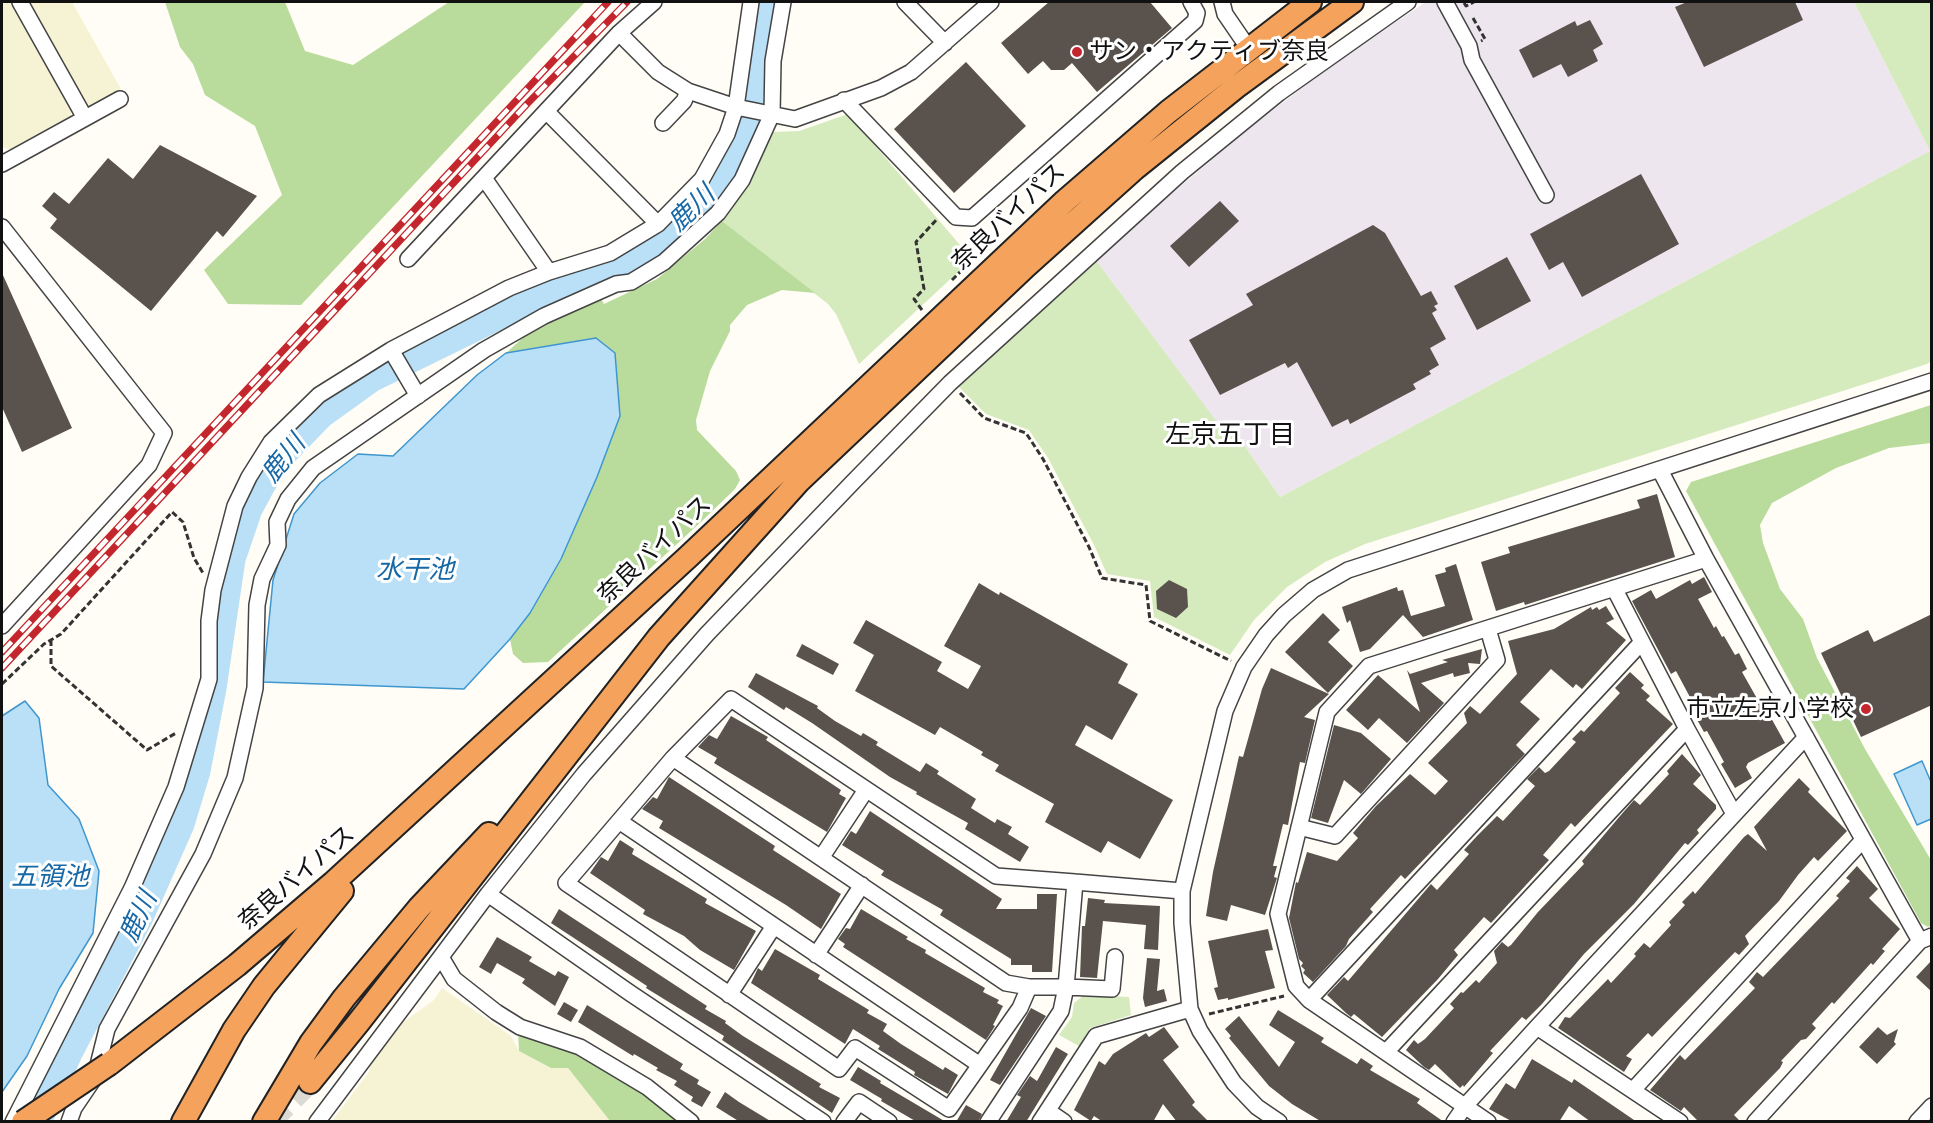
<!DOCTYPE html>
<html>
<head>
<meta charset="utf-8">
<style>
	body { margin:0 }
	#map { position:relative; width:1933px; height:1123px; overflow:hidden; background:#fffdf5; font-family:"Zilla Slab",serif }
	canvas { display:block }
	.frame { position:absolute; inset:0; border:3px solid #111; pointer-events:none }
</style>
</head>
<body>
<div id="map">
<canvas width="1933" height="1123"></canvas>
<div class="frame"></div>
</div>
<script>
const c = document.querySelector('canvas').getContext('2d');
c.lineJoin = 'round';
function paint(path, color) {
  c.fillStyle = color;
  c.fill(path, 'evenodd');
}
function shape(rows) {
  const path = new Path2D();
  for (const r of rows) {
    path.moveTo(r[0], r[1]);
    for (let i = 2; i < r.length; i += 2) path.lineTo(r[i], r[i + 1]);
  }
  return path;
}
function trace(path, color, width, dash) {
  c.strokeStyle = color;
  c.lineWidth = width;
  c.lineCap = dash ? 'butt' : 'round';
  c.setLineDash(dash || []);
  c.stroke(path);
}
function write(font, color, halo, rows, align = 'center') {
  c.font = font + ' "Zilla Slab","Noto Sans JP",serif';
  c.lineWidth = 6;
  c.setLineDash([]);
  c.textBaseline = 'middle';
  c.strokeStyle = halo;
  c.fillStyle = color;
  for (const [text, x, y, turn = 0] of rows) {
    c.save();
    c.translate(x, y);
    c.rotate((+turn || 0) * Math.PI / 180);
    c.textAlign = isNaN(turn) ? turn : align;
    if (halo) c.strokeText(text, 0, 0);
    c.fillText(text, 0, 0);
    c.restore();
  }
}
paint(shape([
	[1426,2,1854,2,1930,151,1280,497,1237,435,1226,435,1095,259,1243,133,1337,61]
]), '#eee6ef');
paint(shape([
	[2,2,12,2,72,110,70,119,14,150,4,148,2,142],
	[28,2,72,2,121,89,88,108],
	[442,988,511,1036,519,1051,551,1068,568,1068,610,1121,331,1122,369,1072,370,1063,391,1035,402,1023,434,1000]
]), '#f6f3d4');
paint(shape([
	[1854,2,1931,2,1931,361,1927,364,1365,544,1325,562,1287,587,1254,620,1230,655,1154,617,1150,581,1107,574,1094,545,1048,458,1029,430,986,414,959,387,1095,259,1226,434,1237,435,1280,497,1930,151],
	[848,114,972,259,859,364,836,314,828,304,722,221,753,174,773,132,799,131],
	[1084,995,1129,997,1131,1015,1090,1028,1079,1046,1059,1035,1072,1017,1074,1003]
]), '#d5ebbd');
paint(shape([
	[165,2,285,2,305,51,353,65,449,2,585,2,301,305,228,304,204,270,282,195,255,126,205,95,193,64,180,47],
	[722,221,815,293,782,290,747,305,730,325,730,331,710,371,696,420,697,430,736,471,740,480,735,489,702,521,548,662,523,663,513,654,510,639,530,613,561,560,597,477,620,416,543,348,506,353,535,327,600,297,604,304,657,279,705,239],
	[1931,405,1931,443,1889,448,1836,468,1772,503,1760,525,1763,543,1780,589,1803,619,1817,658,1865,749,1931,860,1931,925,1928,927,1921,923,1686,491,1691,482],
	[518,1032,576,1053,644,1091,682,1121,610,1121,568,1068,551,1068,519,1051]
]), '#b9dc9c');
const water = shape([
	[596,338,615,353,620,416,597,477,561,559,530,613,510,639,464,689,263,682,273,580,294,514,320,483,358,454,393,456,477,375,506,353,596,338],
	[25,701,39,718,48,785,79,819,99,871,93,933,59,989,27,1056,2,1092,2,716,25,701],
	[1922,761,1931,782,1931,819,1917,825,1894,774,1922,761]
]);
paint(water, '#b9e0f7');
trace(water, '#3f96cf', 1.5);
trace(shape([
	[38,1122,69,1053,140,917,181,824,197,771,213,688,232,559,249,509,263,483,287,450,321,415,371,379,518,307,576,281,624,265,657,245,688,219,717,187,749,128,756,99,767,2]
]), '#b9e0f7', 27);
paint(shape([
	[1049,2,1150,2,1172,28,1097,92,1072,63,1064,70,1051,70,1043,61,1028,74,1001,43],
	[1687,2,1795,2,1803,20,1704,67,1675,7],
	[1590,20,1603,44,1593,50,1598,61,1568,77,1561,64,1533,78,1519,50,1575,21,1577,26],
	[966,62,1026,126,954,193,894,129],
	[160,145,257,196,223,237,217,231,151,311,50,228,57,219,42,206,54,192,69,204,108,158,133,179],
	[1641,174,1679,244,1582,297,1563,262,1549,270,1530,234],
	[1220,201,1239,221,1189,267,1170,246],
	[1373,225,1385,233,1421,296,1431,291,1438,304,1434,306,1437,310,1432,313,1446,339,1430,348,1439,365,1429,371,1431,374,1413,384,1416,389,1350,424,1348,419,1332,427,1297,362,1288,368,1285,363,1220,395,1189,340,1253,305,1246,294],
	[1507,257,1531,301,1477,330,1454,286],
	[2,273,72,428,22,452,2,407],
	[1657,494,1675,557,1525,605,1524,602,1496,611,1481,562,1510,553,1508,547,1640,508,1637,500],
	[1456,564,1473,620,1423,637,1403,615,1370,649,1360,652,1350,620,1347,623,1342,607,1397,587,1398,591,1403,590,1411,616,1445,606,1435,575,1446,572,1445,568],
	[1704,577,1712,592,1698,599,1714,628,1716,626,1722,637,1724,636,1735,655,1739,653,1747,669,1742,672,1759,702,1765,698,1773,715,1770,716,1785,743,1748,763,1746,767,1752,778,1735,788,1721,764,1724,762,1707,731,1704,732,1695,716,1699,714,1676,671,1671,674,1632,601,1651,590,1656,599,1690,580,1692,584],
	[1169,580,1187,589,1188,607,1176,618,1157,609,1156,591],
	[979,583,999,595,1000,592,1128,664,1118,683,1138,694,1112,740,1086,725,1075,745,1173,800,1140,859,1108,841,1101,853,1045,822,1054,804,995,771,999,765,981,755,983,752,940,727,935,735,855,691,874,655,853,643,866,620,942,662,937,671,968,689,981,666,944,646],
	[1606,606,1614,619,1606,623,1626,640,1582,689,1576,684,1573,688,1551,669,1520,702,1540,719,1516,745,1525,754,1405,879,1401,875,1370,909,1373,912,1349,939,1346,946,1313,982,1303,973,1305,970,1301,966,1303,963,1299,959,1289,918,1296,882,1298,883,1307,852,1337,861,1358,838,1353,833,1376,806,1410,774,1435,795,1448,781,1428,763,1467,723,1464,713,1470,706,1480,714,1517,674,1508,641,1554,629,1591,607,1592,610,1597,607,1599,610],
	[1323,613,1340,630,1328,642,1353,666,1328,693,1285,652],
	[1932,614,1932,705,1861,737,1821,653,1868,630,1874,642],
	[802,644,839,664,833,675,796,656],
	[1482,649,1480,664,1468,663,1470,673,1454,677,1453,673,1421,683,1444,703,1407,743,1379,718,1368,730,1346,710,1378,675,1420,712,1407,670,1410,674,1448,662,1442,660],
	[1271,668,1329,694,1304,717,1315,720,1305,763,1300,762,1288,825,1283,824,1273,866,1277,866,1274,877,1277,878,1265,915,1231,905,1227,921,1206,916,1213,872,1239,756,1243,757,1262,689],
	[1630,672,1644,685,1641,688,1650,696,1646,700,1673,724,1575,827,1571,823,1543,855,1549,860,1491,923,1484,917,1454,950,1458,955,1438,979,1382,1037,1354,1014,1351,1017,1346,1013,1327,995,1344,977,1348,981,1431,884,1437,890,1469,854,1464,850,1477,836,1497,816,1503,821,1535,786,1527,779,1539,767,1545,773,1549,771,1576,742,1572,739,1581,730,1584,732,1620,693,1615,688],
	[756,673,818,706,817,708,835,721,861,736,863,733,878,742,876,745,920,772,926,763,939,771,937,774,976,799,971,808,995,823,997,819,1012,827,1008,834,1029,847,1020,862,965,829,968,823,916,794,917,792,890,777,812,723,786,707,784,710,748,687],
	[731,716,768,737,766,740,841,790,839,794,846,798,827,832,714,763,717,758,698,747,709,735,717,739],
	[1334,725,1361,733,1391,759,1361,794,1344,780,1328,823,1311,818],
	[1682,754,1701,775,1693,784,1716,805,1716,809,1697,830,1699,833,1688,845,1685,843,1634,904,1584,954,1542,1004,1526,1020,1522,1017,1490,1051,1493,1053,1464,1087,1463,1085,1460,1088,1435,1064,1429,1070,1424,1067,1406,1050,1414,1040,1418,1044,1425,1039,1454,1008,1450,1004,1461,992,1463,993,1476,980,1479,983,1497,963,1494,951,1502,942,1508,947,1511,945,1538,912,1584,864,1582,861,1620,816,1634,800,1640,805,1669,774,1667,771],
	[669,777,775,846,773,850,841,894,821,929,786,905,659,828,663,821,642,809,653,797,657,799],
	[1799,778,1810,789,1808,792,1847,831,1818,861,1814,857,1798,875,1779,901,1745,936,1749,944,1739,955,1735,952,1652,1037,1648,1033,1626,1056,1632,1059,1624,1072,1558,1028,1565,1017,1570,1018,1608,979,1611,983,1636,956,1634,954,1644,943,1650,948,1671,925,1669,922,1685,905,1682,902,1693,891,1695,894,1744,837,1748,834,1767,851,1754,827],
	[870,811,1002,899,996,909,1037,909,1037,894,1057,894,1052,972,1032,972,1032,965,1011,965,1011,959,940,915,943,910,881,875,884,871,842,845,851,831,856,834],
	[620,840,634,849,632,854,707,899,705,903,756,931,734,970,700,950,684,936,643,914,645,910,590,873,601,857,608,861],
	[1857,866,1878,889,1869,898,1900,929,1882,949,1885,951,1873,965,1871,963,1834,1004,1832,1002,1812,1024,1816,1028,1806,1039,1801,1040,1781,1061,1783,1062,1780,1068,1734,1115,1741,1122,1699,1122,1684,1107,1681,1111,1650,1090,1680,1055,1685,1060,1755,988,1749,982,1757,972,1763,977,1839,898,1836,896,1850,881,1846,878],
	[1088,898,1105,900,1104,903,1160,906,1158,950,1144,949,1146,925,1103,921,1097,978,1080,977,1082,926,1085,926],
	[559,909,707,1006,705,1009,726,1021,725,1023,743,1036,821,1084,819,1087,840,1098,832,1113,722,1040,724,1036,646,988,647,986,551,923],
	[861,909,908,937,906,939,926,950,925,953,985,988,983,992,999,1000,997,1003,1003,1006,993,1025,995,1026,986,1040,843,947,845,944,838,939,846,928,850,929],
	[1268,929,1273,950,1265,951,1275,988,1228,1000,1228,998,1218,1000,1214,988,1218,987,1208,941],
	[497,937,532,957,529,961,555,976,558,971,569,977,555,1006,522,983,525,979,497,963,491,974,479,967],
	[775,949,820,975,818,979,869,1010,867,1013,887,1024,883,1031,901,1044,943,1070,945,1067,958,1075,948,1094,914,1075,915,1072,878,1049,880,1046,853,1029,845,1044,751,983,758,968,762,971],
	[1147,958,1160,959,1157,991,1164,989,1167,1001,1145,1007,1143,998],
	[1932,960,1932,992,1916,977],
	[564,1002,578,1010,571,1022,557,1014],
	[587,1005,683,1064,680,1069,699,1080,697,1084,711,1092,702,1107,691,1101,693,1097,674,1085,677,1081,656,1070,658,1068,634,1054,633,1056,578,1022],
	[1031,1008,1046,1016,1000,1085,990,1080],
	[1278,1010,1324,1038,1321,1042,1357,1064,1361,1058,1373,1066,1370,1070,1420,1099,1417,1103,1444,1122,1322,1122,1292,1104,1269,1086,1229,1038,1231,1036,1225,1029,1239,1016,1279,1067,1295,1042,1269,1025],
	[1164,1027,1179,1047,1163,1060,1195,1102,1192,1105,1209,1122,1177,1122,1163,1104,1153,1122,1103,1122,1094,1116,1091,1121,1074,1110,1099,1061,1105,1065,1113,1054,1146,1033,1149,1037],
	[1878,1027,1887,1035,1898,1029,1894,1042,1896,1044,1877,1064,1859,1047],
	[1056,1047,1068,1054,1026,1122,1006,1122,1021,1097,1017,1095,1030,1076,1037,1081],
	[1532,1059,1572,1083,1574,1079,1637,1122,1591,1122,1569,1106,1559,1122,1513,1122,1489,1109,1506,1083,1515,1089],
	[858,1067,881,1081,880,1083,946,1122,917,1122,881,1101,882,1099,850,1080],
	[725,1092,739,1102,772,1122,740,1122,716,1107],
	[966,1105,982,1114,978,1122,956,1122]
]), '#5a524d');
trace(shape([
	[270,1122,310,1082]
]), '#dbdad3', 22, [22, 11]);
const minor = shape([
	[20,2,85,118],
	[905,2,945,43],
	[1222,2,1225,14,1249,49],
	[1445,2,1469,46,1472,60,1546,195],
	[619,33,658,72,688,91,736,107,795,119,881,88,911,72,991,2],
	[844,100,956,217,972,218,1195,21,1197,13,1191,2],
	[546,111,658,224],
	[663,123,684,101,688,91],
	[2,164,120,99],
	[484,178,549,272,610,253,658,224,702,179,727,134,736,107,751,2],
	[2,227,164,433,149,465,2,626],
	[408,259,619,33,654,2],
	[391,350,418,396],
	[1660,470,1706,559,1920,941],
	[1614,588,1687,729,1734,814],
	[673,758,1006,983,1029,987],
	[619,821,980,1065],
	[1299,827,1335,836,1497,660,1488,629],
	[821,858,866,790],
	[1075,882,1066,987,1029,987,1020,1008,949,1109,855,1048,839,1069,566,883,673,758,731,699,996,876,1075,882,1182,891],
	[488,894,630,993,823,1122],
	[816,955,862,885],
	[441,957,454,979,496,1012,520,1027,580,1047,647,1087,691,1122],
	[729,995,774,926],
	[1309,1000,1641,643],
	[1537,1027,1680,1122],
	[1387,1051,1687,729],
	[1633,1090,1862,841],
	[1048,1111,1064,1122],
	[13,1122,132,888,176,787,209,679,209,621,213,590,235,506,249,477,271,442,319,395,391,350,509,288,549,272],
	[69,1122,74,1108,95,1077,107,1029,203,854,235,778,255,688,257,605,262,579,278,545,277,522,288,499,313,468,484,350,544,316,616,284,631,282,664,262,718,213,742,180,772,114,773,61,783,2],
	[317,1122,488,894,584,774,707,634,853,482,950,383,1182,172,1279,93,1408,2],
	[844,1122,859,1102,889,1122],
	[988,1122,1061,1011,1066,987,1112,989,1115,957],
	[1040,1122,1096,1036,1190,1009],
	[1279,1122,1257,1107,1234,1083,1200,1031,1190,1009,1182,923,1182,891,1225,711,1244,667,1266,635,1284,615,1313,590,1348,570,1932,381],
	[1454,1122,1465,1106,1537,1027,1806,737],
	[1488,1122,1309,1000,1296,986,1278,914,1327,712,1369,666,1706,559],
	[1755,1122,1920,941,1932,936],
	[1917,1122,1932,1106]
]);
const highway = shape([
	[109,1064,237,965,333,883,689,556,1065,201,1168,112,1310,2],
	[310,1082,358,1023,659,637,799,481,1026,266,1134,169,1236,87,1352,2],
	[183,1122,234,1030,264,986,342,891],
	[264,1122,311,1043,344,998,419,908,489,834]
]);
trace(minor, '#444', 18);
trace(highway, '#222', 26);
trace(shape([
	[1464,3,1466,6,1474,2],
	[1473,18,1485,39,1481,41],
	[952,280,964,268],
	[922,310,914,299,924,289,916,242,938,218],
	[960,393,984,418,1026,433,1043,459,1089,547,1102,578,1146,585,1150,621,1231,661],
	[51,640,51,666,147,750,176,733],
	[2,684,44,644,61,634,172,512,183,522,194,558,203,573],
	[1209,1014,1284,996]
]), '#333', 3, [6, 3]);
trace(minor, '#fff', 15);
trace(highway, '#f5a25d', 22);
const rail = shape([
	[2,652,608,2],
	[2,668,527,104,627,2]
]);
trace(rail, '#c4262e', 7);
trace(rail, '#fff', 4.5, [14]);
const highwayBridge = shape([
	[23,1122,109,1064]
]);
trace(highwayBridge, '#222', 26, []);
trace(highwayBridge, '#f5a25d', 22);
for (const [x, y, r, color] of [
	[1077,52,6,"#c4262e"],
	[1866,709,6,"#c4262e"]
]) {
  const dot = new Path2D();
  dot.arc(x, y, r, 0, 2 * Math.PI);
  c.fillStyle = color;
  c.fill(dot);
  trace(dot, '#fff', 2);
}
write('24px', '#111', '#fff', [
	["サン・アクティブ奈良",1089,52],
	["市立左京小学校",1854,709,"right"]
], 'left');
write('24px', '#111', '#fff', [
	["奈良バイパス",1009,217,-43],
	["奈良バイパス",655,550,-43],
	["奈良バイパス",297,878,-41]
]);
write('italic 26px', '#1768a6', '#fff', [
	["鹿川",692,209,-44],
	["鹿川",284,459,-51],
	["水干池",415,571],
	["五領池",50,878],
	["鹿川",139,917,-65]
]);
write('26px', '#111', '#fff', [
	["左京五丁目",1230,436]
]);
</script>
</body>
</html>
